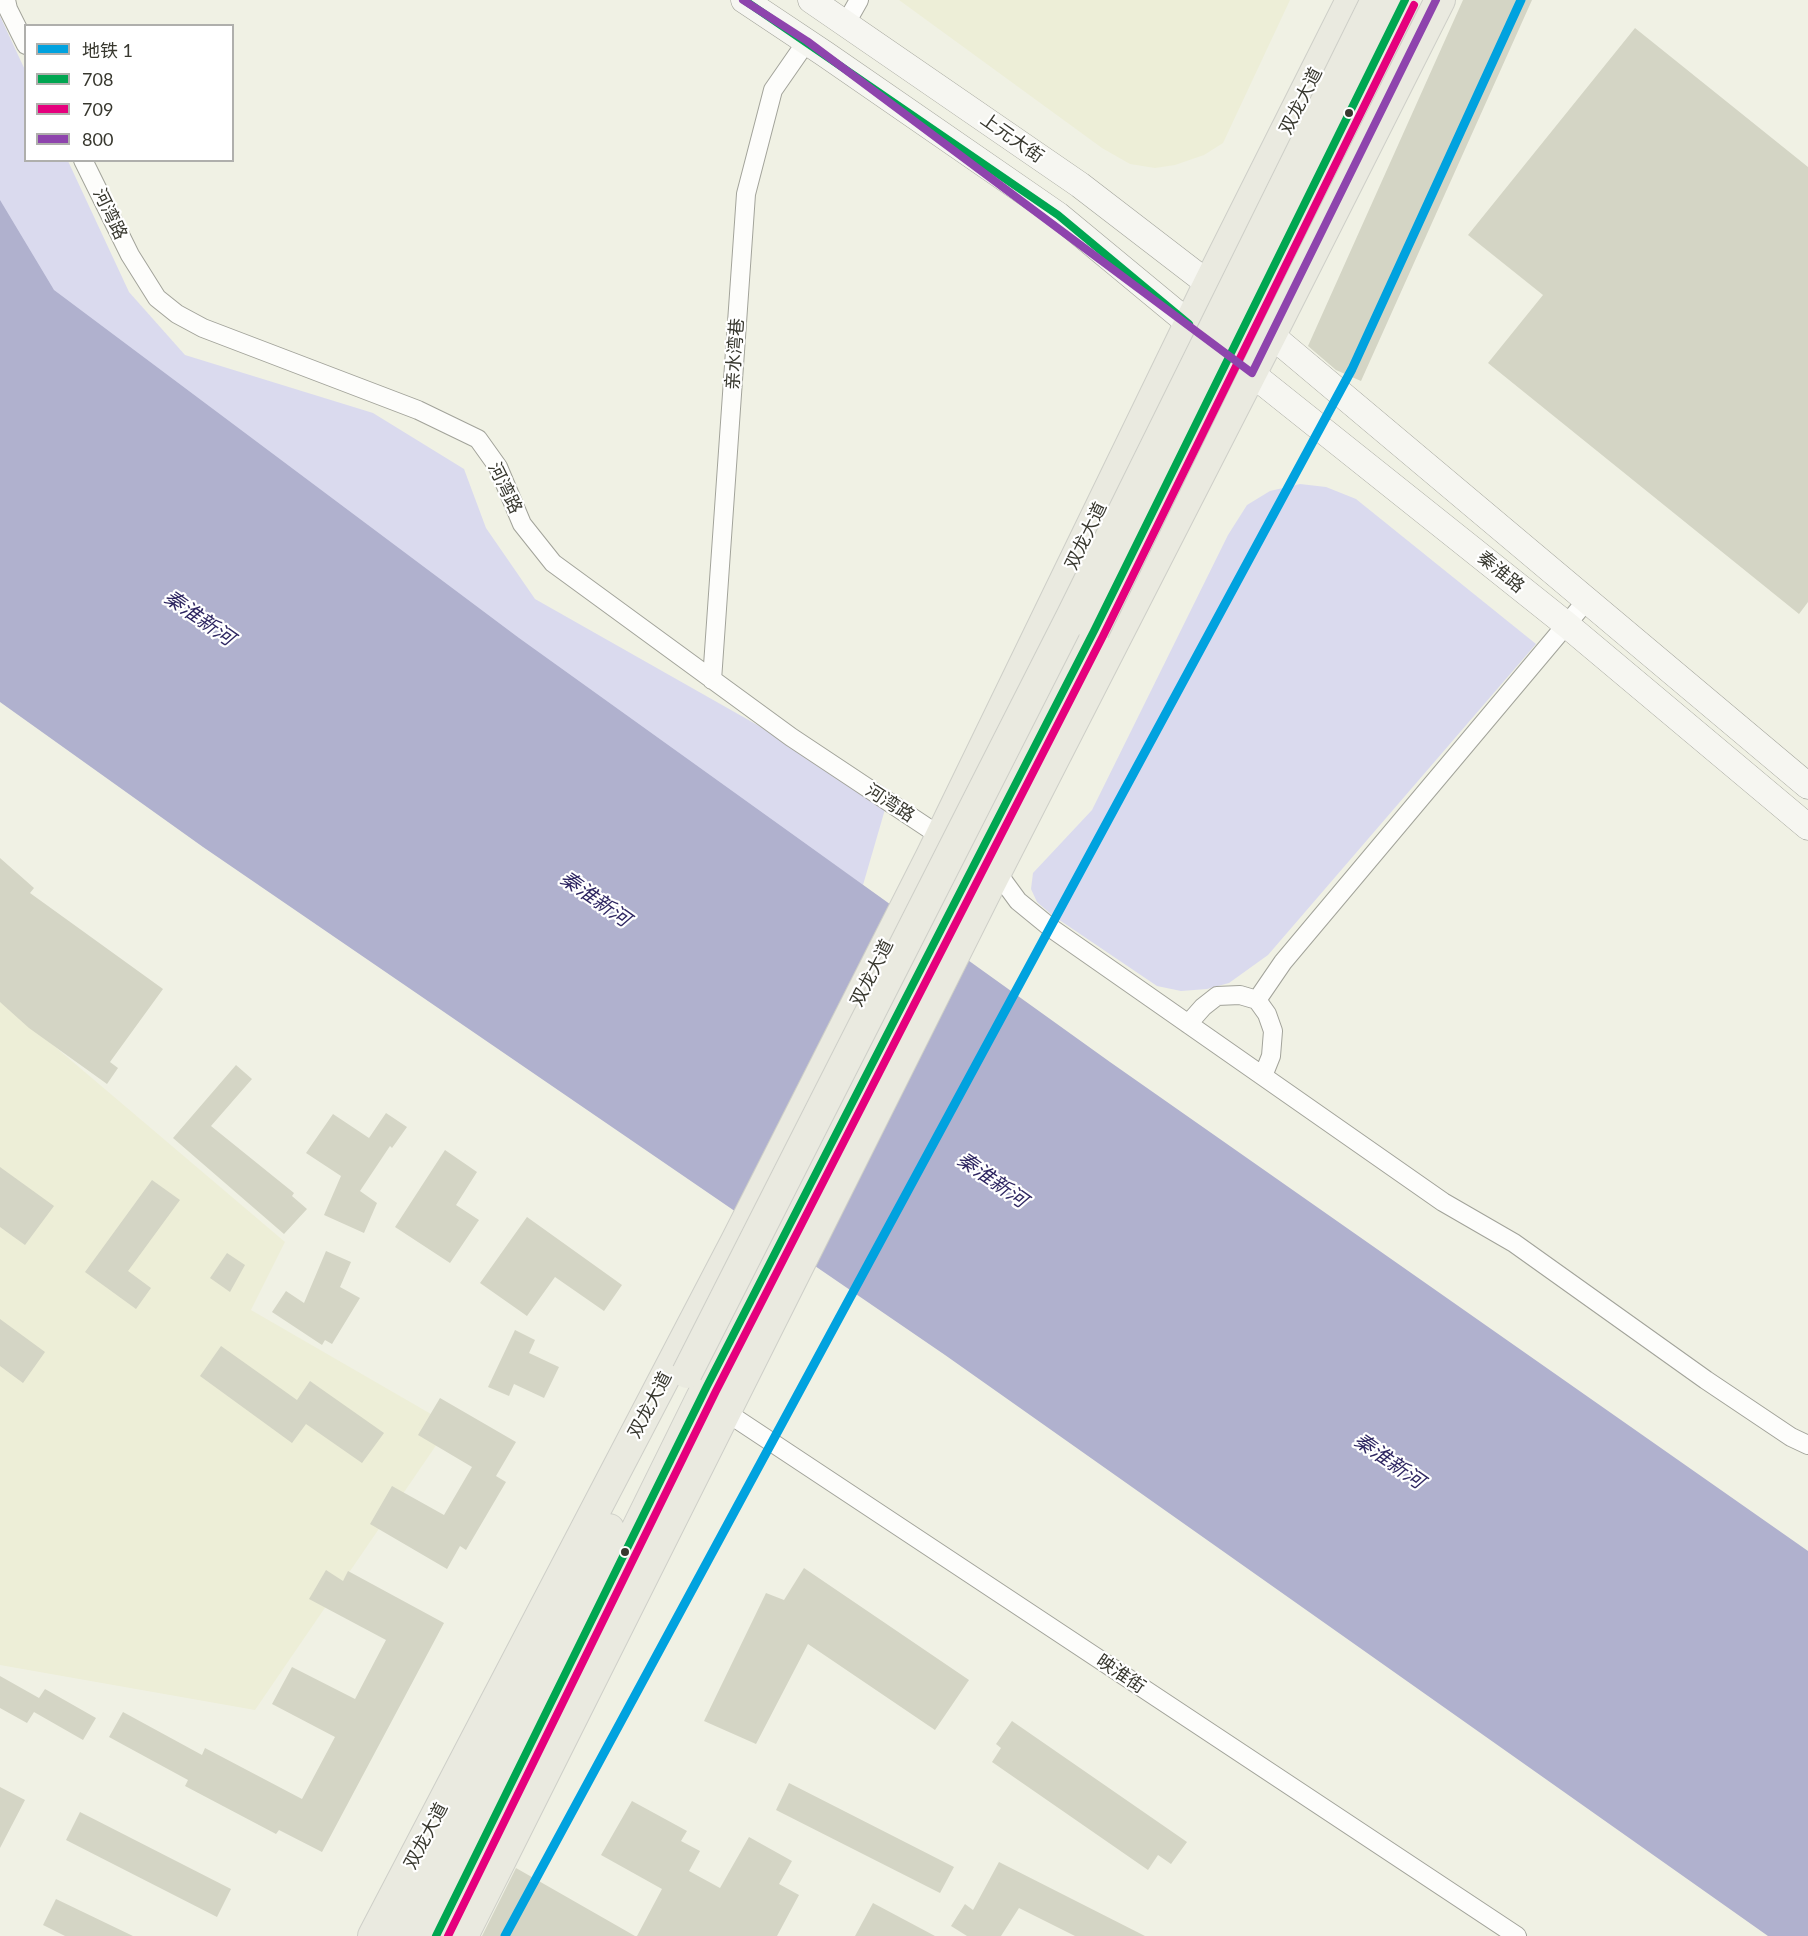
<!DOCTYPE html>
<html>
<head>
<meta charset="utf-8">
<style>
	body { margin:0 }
	#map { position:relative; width:1808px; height:1936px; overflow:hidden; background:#f0f1e4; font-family:Lato,"Noto Sans SC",sans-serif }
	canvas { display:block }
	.legend { position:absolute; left:24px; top:24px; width:210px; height:138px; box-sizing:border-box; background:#fff; border:2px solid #afafac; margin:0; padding:8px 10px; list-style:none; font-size:18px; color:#38382f }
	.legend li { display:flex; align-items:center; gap:12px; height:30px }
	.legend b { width:30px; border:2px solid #afafac }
</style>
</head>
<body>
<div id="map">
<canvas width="1808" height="1936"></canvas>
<ul class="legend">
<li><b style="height:8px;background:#00a2df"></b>地铁 1</li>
<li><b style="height:8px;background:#00a651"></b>708</li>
<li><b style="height:8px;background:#e5007d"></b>709</li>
<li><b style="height:8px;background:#8e44ad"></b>800</li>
</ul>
</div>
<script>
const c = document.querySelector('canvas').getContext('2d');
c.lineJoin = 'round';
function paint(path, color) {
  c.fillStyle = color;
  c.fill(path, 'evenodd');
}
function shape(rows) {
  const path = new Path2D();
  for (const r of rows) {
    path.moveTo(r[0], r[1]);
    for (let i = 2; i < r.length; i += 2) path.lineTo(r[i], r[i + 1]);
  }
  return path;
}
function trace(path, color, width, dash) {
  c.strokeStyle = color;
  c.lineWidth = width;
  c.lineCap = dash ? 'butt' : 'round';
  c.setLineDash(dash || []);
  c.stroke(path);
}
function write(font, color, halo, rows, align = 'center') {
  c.font = font + ' Lato,"Noto Sans SC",sans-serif';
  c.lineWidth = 4.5;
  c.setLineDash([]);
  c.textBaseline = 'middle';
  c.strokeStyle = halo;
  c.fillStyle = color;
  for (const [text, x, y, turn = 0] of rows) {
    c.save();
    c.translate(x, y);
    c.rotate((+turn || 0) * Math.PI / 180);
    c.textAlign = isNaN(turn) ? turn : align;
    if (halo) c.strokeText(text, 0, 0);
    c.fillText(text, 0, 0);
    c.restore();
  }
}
paint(shape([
	[899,0,1290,0,1223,143,1204,155,1175,165,1155,168,1130,164,1102,148],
	[0,1000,285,1242,251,1310,450,1425,255,1710,0,1665]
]), '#edeed7');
paint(shape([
	[0,16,25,70,26,160,68,161,129,292,185,355,373,413,464,469,486,528,535,599,888,799,863,885,146,384,0,478],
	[1300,484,1326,487,1356,499,1536,644,1268,955,1229,983,1207,989,1181,991,1157,986,1052,915,1037,902,1031,889,1033,873,1092,810,1228,535,1247,505,1270,491]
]), '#dadaee');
paint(shape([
	[0,200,54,290,519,638,1110,1062,1808,1551,1808,1936,1768,1936,945,1355,203,847,0,702]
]), '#b0b1ce');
paint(shape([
	[1463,0,1532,0,1361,381,1336,370,1308,346],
	[1635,28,1808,167,1808,602,1799,614,1488,363,1543,295,1468,235],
	[0,858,34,888,30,893,163,989,110,1062,118,1068,107,1084,29,1028,0,1002],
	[236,1065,252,1079,211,1126,294,1193,292,1196,307,1209,284,1234,173,1138],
	[386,1113,407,1127,392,1148,390,1146,360,1191,377,1203,364,1233,324,1215,341,1176,306,1153,333,1114,369,1138],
	[445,1150,477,1172,456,1205,479,1220,450,1263,395,1227],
	[0,1167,54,1206,25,1245,0,1227],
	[152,1180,180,1200,128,1271,151,1288,136,1309,85,1272],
	[527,1217,622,1285,604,1311,555,1277,527,1316,480,1283],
	[326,1251,351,1262,340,1287,360,1298,332,1344,325,1340,322,1345,272,1312,286,1291,304,1303],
	[227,1253,245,1265,230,1292,210,1278],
	[0,1319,45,1352,23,1383,0,1366],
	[515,1330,535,1340,529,1353,559,1367,544,1398,514,1384,509,1396,488,1387],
	[221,1346,297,1400,310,1381,384,1433,362,1463,306,1424,292,1443,200,1376],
	[440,1398,516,1442,496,1476,506,1482,466,1550,460,1546,447,1569,370,1524,392,1486,444,1515,472,1467,418,1435],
	[804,1568,969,1680,935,1730,808,1644,756,1744,704,1721,766,1593,784,1600],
	[326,1570,343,1581,348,1571,444,1623,322,1852,279,1830,276,1834,185,1786,188,1780,109,1737,123,1712,202,1755,205,1748,302,1799,335,1737,272,1704,292,1667,355,1699,386,1640,309,1599],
	[0,1676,39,1698,45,1689,96,1718,83,1740,34,1712,27,1723,0,1708],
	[1012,1721,1187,1842,1171,1864,1158,1855,1148,1870,992,1762,1001,1748,996,1744],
	[789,1783,954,1867,940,1893,776,1810],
	[0,1787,25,1800,0,1848],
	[632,1801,687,1831,681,1841,700,1851,689,1871,720,1888,749,1837,792,1861,779,1884,799,1895,777,1936,637,1936,662,1889,601,1855],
	[80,1812,231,1889,217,1917,66,1840],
	[999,1862,1145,1936,1075,1936,1019,1908,1001,1936,967,1936,951,1926,965,1904,973,1910],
	[516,1868,635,1936,482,1936],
	[56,1899,133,1936,65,1936,43,1925],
	[873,1903,935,1936,855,1936]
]), '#d4d5c5');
const minor = shape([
	[6,0,8,9,26,45],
	[846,23,859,0],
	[83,160,130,255,157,298,177,314,203,328,418,410,478,439,498,467,522,524,553,563,791,737,940,836],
	[712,680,746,194,773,90,807,41],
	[996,871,1018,901,1051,928,1443,1202,1514,1243,1706,1380,1791,1437,1808,1445],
	[1257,1000,1283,962,1587,600],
	[1188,1024,1203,1007,1217,996,1240,995,1257,1000,1267,1014,1273,1031,1271,1056,1263,1076],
	[726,1412,1517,1936]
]);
const secondary = shape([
	[744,0,825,54,1058,215,1203,335],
	[811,0,1080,185,1223,295],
	[1258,324,1808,786],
	[1236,361,1567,625,1808,827]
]);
const trunk = shape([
	[373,1936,736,1241,931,856,1209,283,1351,0],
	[405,1936,609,1529],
	[436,1936,707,1386,1094,631],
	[463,1936,987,890,1271,335,1440,0]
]);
trace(minor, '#a2a39a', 20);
trace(secondary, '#a2a39a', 27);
trace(trunk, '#cecfc8', 32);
trace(minor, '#fdfdfb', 18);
trace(secondary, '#f6f6f1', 26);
trace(trunk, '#eaeae0', 30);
const trunkBridge = shape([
	[1094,631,1240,332,1405,0],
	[687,1373,1071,617,1376,0]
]);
trace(trunkBridge, '#cecfc8', 32, []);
trace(trunkBridge, '#eaeae0', 30);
trace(shape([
	[744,0,1058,215,1189,324],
	[436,1936,707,1386,1094,631,1405,0]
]), '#00a651', 8);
trace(shape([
	[448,1936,716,1391,1103,636,1414,5]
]), '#e5007d', 8);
trace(shape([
	[743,0,807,41,1252,373,1436,0]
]), '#8e44ad', 8);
trace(shape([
	[505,1936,1352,369,1521,0]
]), '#00a2df', 9);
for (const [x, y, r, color] of [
	[1349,113,5,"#38382f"],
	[625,1552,5,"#38382f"]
]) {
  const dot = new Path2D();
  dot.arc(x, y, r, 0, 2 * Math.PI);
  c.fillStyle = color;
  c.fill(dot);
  trace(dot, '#fff', 2);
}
write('18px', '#38382f', '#fff', [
	["双龙大道",1301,101,-63],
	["上元大街",1012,138,35],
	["河湾路",110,214,64],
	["亲水湾巷",735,354,-86],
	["河湾路",505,488,64],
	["双龙大道",1086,536,-64],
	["秦淮路",1501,572,39],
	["河湾路",890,803,33],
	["双龙大道",872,973,-63],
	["双龙大道",650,1405,-62],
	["映淮街",1121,1674,34],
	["双龙大道",426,1836,-62]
]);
write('italic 20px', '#2f2762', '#fff', [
	["秦淮新河",199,618,35],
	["秦淮新河",595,899,35],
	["秦淮新河",992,1180,35],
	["秦淮新河",1389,1461,35]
]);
</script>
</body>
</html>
